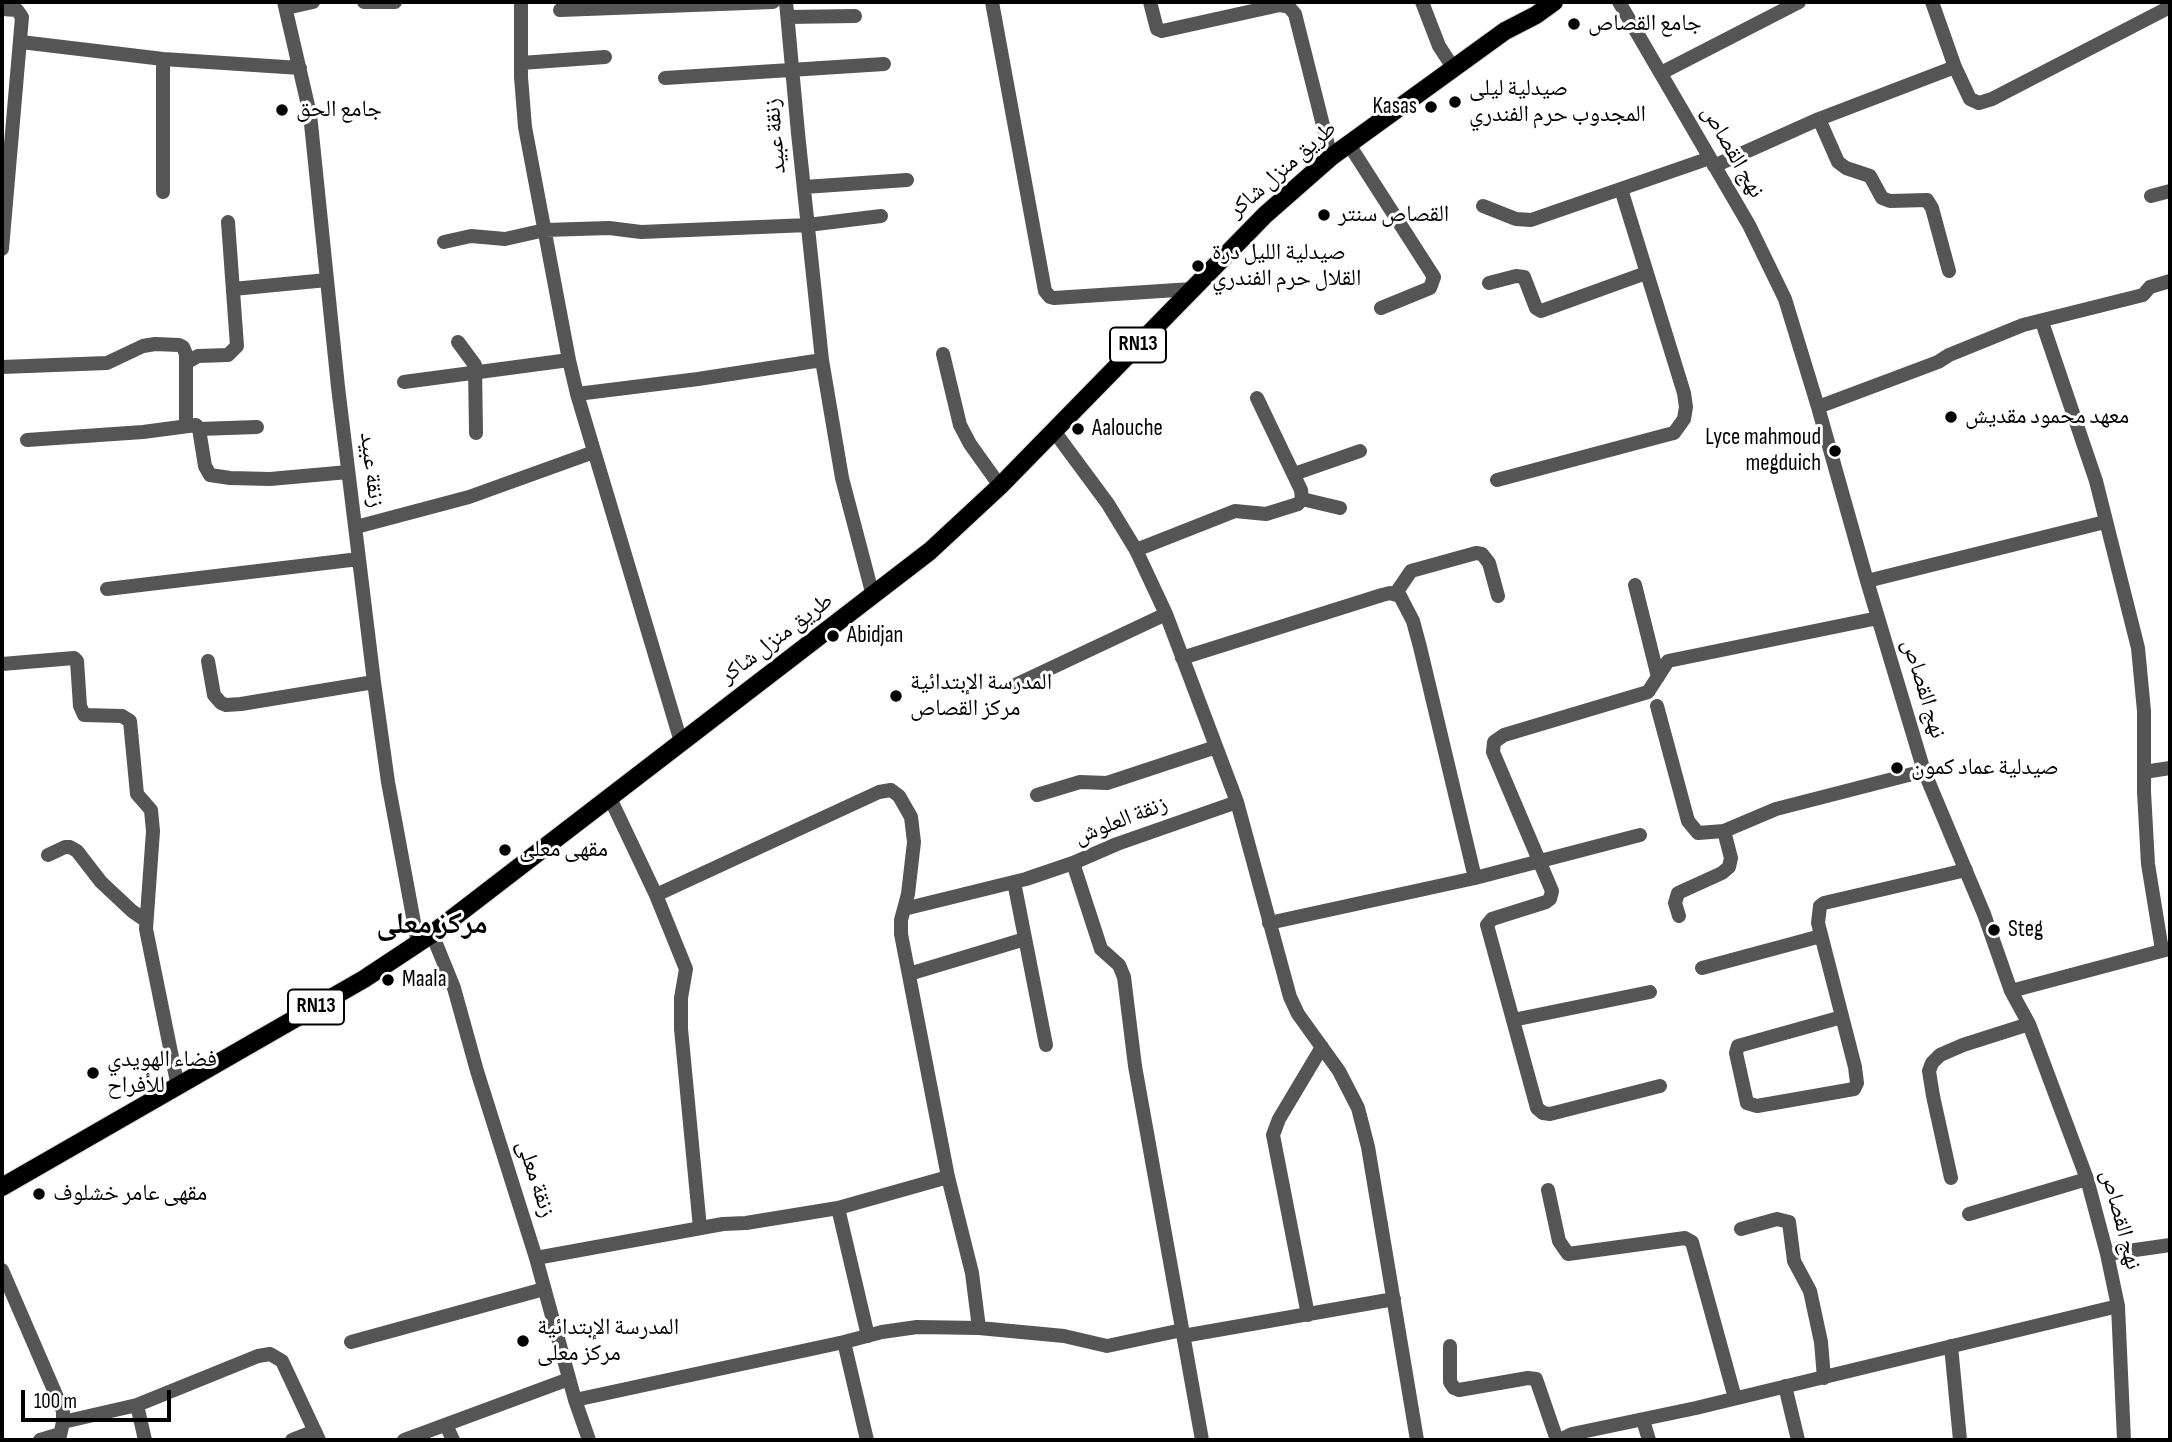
<!DOCTYPE html>
<html>
<head>
<meta charset="utf-8">
<style>
	body { margin:0 }
	#map { position:relative; width:2172px; height:1442px; overflow:hidden; background:#fff; font-family:"Sofia Sans Condensed",sans-serif }
	canvas { display:block }
	.frame { position:absolute; inset:0; border:4px solid #000; pointer-events:none }
	.scale { position:absolute; left:21px; top:1390px; width:150px; height:32px; box-sizing:border-box; border:4px solid #000; border-top:0; padding-left:9px; font-size:21px; line-height:24px; white-space:nowrap; color:#000; -webkit-text-stroke:5px #fff; paint-order:stroke }
</style>
</head>
<body>
<div id="map">
<canvas width="2172" height="1442"></canvas>
<div class="frame"></div>
<div class="scale">100 m</div>
</div>
<script>
const c = document.querySelector('canvas').getContext('2d');
c.lineJoin = 'round';
function shape(rows) {
  const path = new Path2D();
  for (const r of rows) {
    path.moveTo(r[0], r[1]);
    for (let i = 2; i < r.length; i += 2) path.lineTo(r[i], r[i + 1]);
  }
  return path;
}
function trace(path, color, width, dash) {
  c.strokeStyle = color;
  c.lineWidth = width;
  c.lineCap = dash ? 'butt' : 'round';
  c.setLineDash(dash || []);
  c.stroke(path);
}
function write(font, color, halo, rows, align = 'center') {
  c.font = font + ' "Sofia Sans Condensed","Noto Naskh Arabic",sans-serif';
  c.lineWidth = 6;
  c.setLineDash([]);
  c.textBaseline = 'middle';
  c.strokeStyle = halo;
  c.fillStyle = color;
  for (const [text, x, y, turn = 0] of rows) {
    c.save();
    c.translate(x, y);
    c.rotate((+turn || 0) * Math.PI / 180);
    c.textAlign = isNaN(turn) ? turn : align;
    if (halo) c.strokeText(text, 0, 0);
    c.fillText(text, 0, 0);
    c.restore();
  }
}
const major = shape([
	[2,1187,364,979,432,934,930,551,1000,486,1265,215,1331,157,1505,31,1536,15,1554,2]
]);
trace(major, '#dbdbdb', 20);
trace(shape([
	[284,2,310,114,338,387,374,682,388,782,418,944],
	[364,2,395,2],
	[521,2,521,77,525,127,569,360,577,394,681,742],
	[786,2,798,133,822,360,842,478,873,596],
	[992,2,1045,291,1050,297,1054,298,1192,289],
	[1150,2,1157,29,1162,31,1280,5,1289,7,1295,14,1331,157],
	[1422,2,1439,46,1454,69],
	[1619,2,1749,225,1785,299,1818,407,1867,581,1924,771,1984,914,2011,991,2029,1024,2087,1179,2107,1254,2118,1306,2124,1440],
	[1932,2,1955,67,1970,99,1979,103,1992,99,2170,7],
	[286,8,313,2],
	[2,9,17,10,22,17,2,249],
	[560,10,773,2],
	[788,17,855,16],
	[21,42,163,59,300,68],
	[163,59,163,192],
	[521,63,605,57],
	[1661,73,1799,2],
	[665,78,884,64],
	[1819,119,1838,162,1846,168,1870,176,1882,198,1890,201,1927,200,1932,208,1949,271],
	[1348,143,1434,277,1430,288,1381,308],
	[1714,166,1819,119,1955,67],
	[804,187,907,180],
	[2151,196,2170,191],
	[1483,206,1516,219,1531,220,1710,158],
	[444,242,471,236,505,239,545,230,609,228,641,232,808,225,881,216],
	[1489,283,1516,276,1524,277,1536,308,1541,311,1646,273],
	[233,289,327,280],
	[2042,322,2096,481,2138,648,2144,711,2144,792,2148,864,2162,950],
	[458,342,475,365,476,433],
	[943,354,960,425,970,444,1000,486],
	[186,363,198,356,228,355,237,346,228,222],
	[2,367,107,363,143,346,155,344,179,345,183,347,186,354,186,426],
	[404,382,569,360],
	[577,394,698,379,822,360],
	[1257,398,1301,490,1302,499],
	[1818,407,1938,362,1949,355,2023,325,2143,295,2150,287,2170,281],
	[199,429,257,427],
	[1054,431,1108,504,1136,550,1166,614,1237,802,1117,844,1073,863,1101,949,1119,965,1124,977,1135,1066,1202,1440],
	[27,440,143,432,196,425,199,429,205,466,210,475,230,478,270,479,348,472],
	[1294,474,1360,451],
	[1497,480,1666,435,1674,433,1684,419,1686,407,1684,393,1621,189],
	[1302,499,1340,508],
	[356,527,469,497,594,452],
	[1136,550,1235,511,1266,514,1298,504,1302,499],
	[1867,581,2105,522],
	[1635,585,1658,677],
	[107,589,359,559],
	[1396,593,1411,571,1476,553,1482,554,1489,563,1498,596],
	[1182,658,1382,595,1390,593,1400,596,1413,621,1420,647,1475,878],
	[208,661,214,695,221,703,226,705,241,704,374,682],
	[2,664,74,658,77,661,80,706,84,715,122,716,130,721,137,794,151,810,153,831,146,929,178,1087],
	[1013,686,1166,614],
	[1657,706,1688,821,1698,833,1724,831,1776,809,1924,771],
	[2144,772,2170,768],
	[1037,795,1080,782,1107,783,1216,747],
	[609,796,656,895,686,969,681,998,681,1029,700,1228],
	[1237,802,1290,997,1298,1014,1339,1071,1358,1108,1368,1147,1417,1440],
	[48,855,65,847,70,847,77,851,101,882,132,911,145,920],
	[1014,882,1046,1045],
	[904,909,1026,879,1073,863],
	[1679,916,1675,903,1678,893,1722,873,1729,867,1731,858,1724,831],
	[1269,923,1475,878,1640,835],
	[432,934,454,988,477,1071,536,1258,575,1400,589,1440],
	[1702,968,1821,936],
	[909,974,1025,939],
	[2011,991,2169,949],
	[1842,1017,1738,1046,1736,1053,1747,1103,1757,1106,1854,1089,1857,1083,1855,1067,1818,923,1820,906,1824,903,1966,870],
	[1513,1020,1650,992],
	[1660,1086,1550,1114,1543,1113,1537,1108,1487,925,1492,919,1546,902,1550,899,1552,891,1493,752,1494,742,1504,735,1648,692,1668,661,1878,618],
	[1951,1178,1933,1096,1929,1071,1932,1063,1940,1055,1963,1045,2029,1024],
	[1548,1190,1559,1241,1568,1254,1685,1238,1692,1242,1735,1398],
	[838,1208,868,1336],
	[1969,1214,2087,1179],
	[1741,1229,1777,1219,1789,1222,1794,1261,1810,1291,1815,1314,1821,1342,1824,1378],
	[2107,1254,2170,1245],
	[536,1258,723,1224,746,1223,838,1208,948,1177],
	[2,1270,63,1411,63,1422,59,1440],
	[1308,1315,1273,1135,1279,1119,1322,1047],
	[979,1328,1064,1336,1107,1346,1182,1330],
	[1183,1336,1394,1299],
	[351,1342,544,1289],
	[844,1342,867,1440],
	[1450,1346,1450,1382,1454,1388,1459,1390,1528,1378,1536,1379,1557,1440],
	[1951,1346,1960,1440],
	[1785,1386,1798,1440],
	[575,1400,844,1342,882,1332,917,1327,979,1328,972,1273,948,1177,901,934,901,920,908,894,914,842,911,817,899,796,891,790,879,792,656,895],
	[137,1405,145,1440],
	[1643,1420,1649,1440],
	[63,1422,137,1405,258,1356,270,1354,282,1361,319,1440],
	[446,1425,453,1440],
	[40,1440,60,1434],
	[292,1440,315,1431],
	[404,1440,569,1379],
	[1560,1440,1572,1434,1696,1408,2118,1306]
]), '#555', 14);
trace(major, '#000', 18);
for (const [x, y, r, color] of [
	[1574,24,7,"#000"],
	[1455,102,7,"#000"],
	[1431,107,7,"#000"],
	[282,110,7,"#000"],
	[1324,215,7,"#000"],
	[1198,266,7,"#000"],
	[1951,417,7,"#000"],
	[1078,429,7,"#000"],
	[1835,451,7,"#000"],
	[833,636,7,"#000"],
	[896,696,7,"#000"],
	[1897,768,7,"#000"],
	[505,850,7,"#000"],
	[1994,930,7,"#000"],
	[388,980,7,"#000"],
	[93,1073,7,"#000"],
	[39,1194,7,"#000"],
	[523,1341,7,"#000"]
]) {
  const dot = new Path2D();
  dot.arc(x, y, r, 0, 2 * Math.PI);
  c.fillStyle = color;
  c.fill(dot);
  trace(dot, '#fff', 2.5);
}
for (const [x, y, w] of [
	[1138,345,56],
	[316,1007,56]
]) {
  const box = new Path2D();
  box.roundRect(x - w / 2, y - 17.5, w, 35, 5);
  c.fillStyle = '#fff';
  c.fill(box);
  trace(box, '#000', 2);
}
write('bold 21px', '#000', null, [
	["RN13",1138,345],
	["RN13",316,1007]
]);
write('23px', '#000', '#fff', [
	["جامع القصاص",1588,24],
	["صيدلية ليلى",1469,89],
	["المجدوب حرم الفندري",1469,115],
	["Kasas",1417,107,"right"],
	["جامع الحق",296,110],
	["القصاص سنتر",1338,215],
	["صيدلية الليل درة",1212,253],
	["القلال حرم الفندري",1212,279],
	["معهد محمود مقديش",1965,417],
	["Aalouche",1092,429],
	["Lyce mahmoud",1821,438,"right"],
	["megduich",1821,464,"right"],
	["Abidjan",847,636],
	["المدرسة الإبتدائية",910,683],
	["مركز القصاص",910,709],
	["صيدلية عماد كمون",1911,768],
	["مقهى معلى",519,850],
	["Steg",2008,930],
	["Maala",402,980],
	["فضاء الهويدي",107,1060],
	["للأفراح",107,1086],
	["مقهى عامر خشلوف",53,1194],
	["المدرسة الإبتدائية",537,1328],
	["مركز معلى",537,1354]
], 'left');
write('23px', '#000', '#fff', [
	["زنقة عبيد",776,136,-95],
	["نهج القصاص",1732,152,60],
	["طريق منزل شاكر",1283,170,-41],
	["زنقة عبيد",371,470,83],
	["طريق منزل شاكر",777,639,-37],
	["نهج القصاص",1923,689,73],
	["زنقة العلوش",1121,821,-21],
	["زنقة معلى",535,1179,72],
	["نهج القصاص",2120,1220,75]
]);
write('bold 30px', '#000', '#fff', [
	["مركز معلى",432,925]
]);
</script>
</body>
</html>
